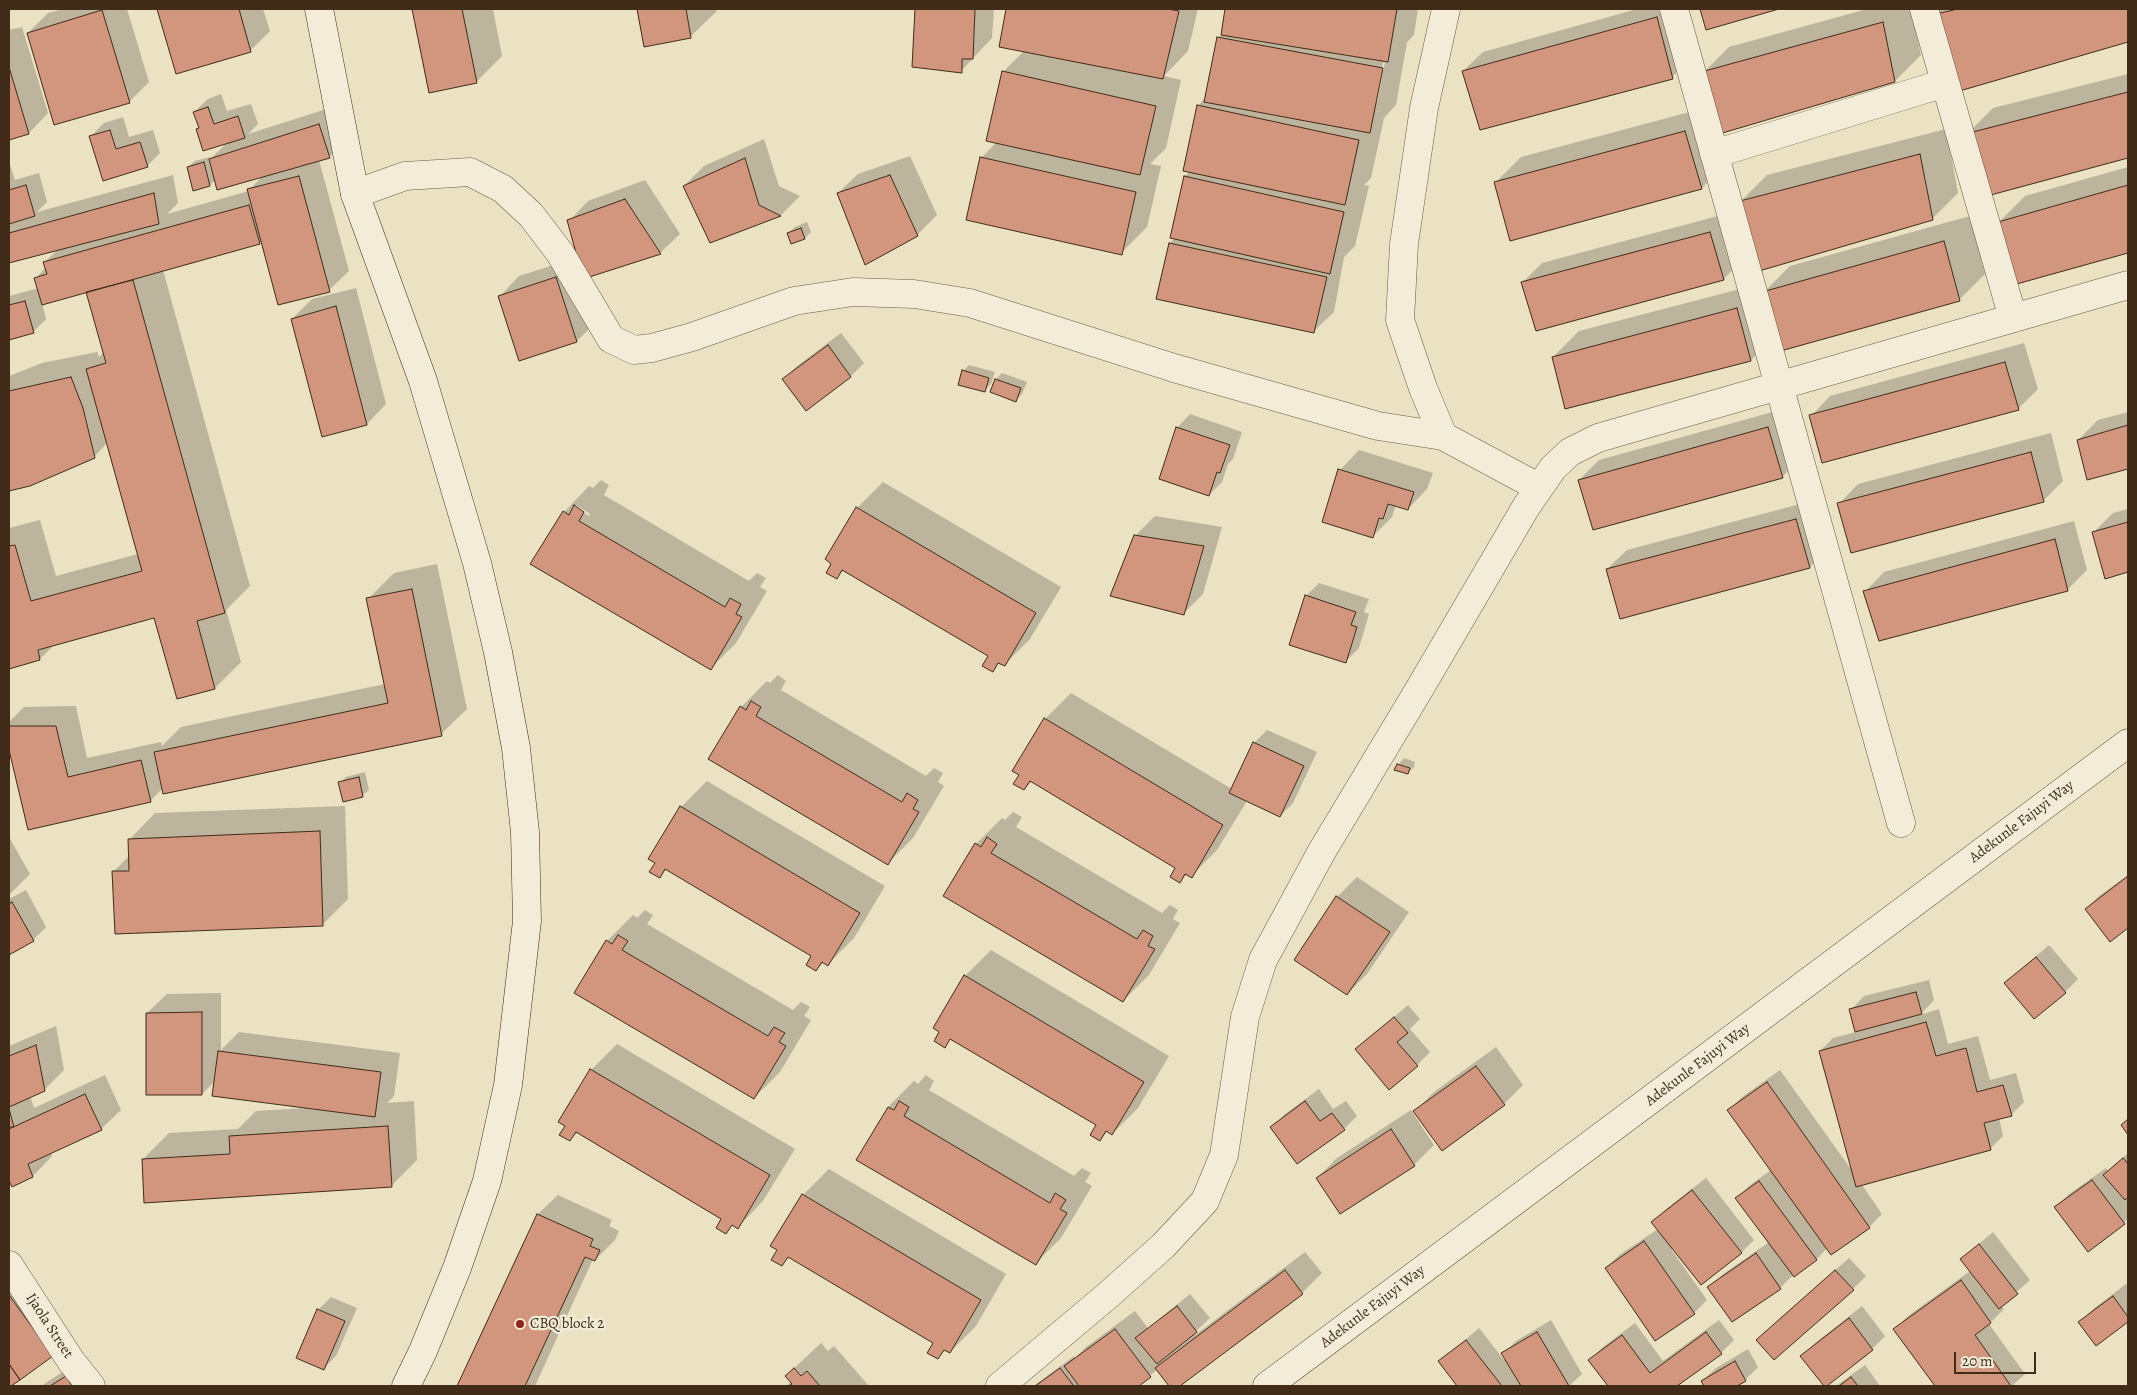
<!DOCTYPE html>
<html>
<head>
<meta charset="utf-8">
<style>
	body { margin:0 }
	#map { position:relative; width:2137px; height:1395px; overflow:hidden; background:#ebe2c3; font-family:Alegreya,serif }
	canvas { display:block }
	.frame { position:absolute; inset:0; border:10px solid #412b19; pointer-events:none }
	.scale { position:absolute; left:1954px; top:1352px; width:82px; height:22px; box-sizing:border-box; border:2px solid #412b19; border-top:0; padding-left:6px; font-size:15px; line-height:18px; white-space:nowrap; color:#412b19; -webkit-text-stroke:4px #f2ecd8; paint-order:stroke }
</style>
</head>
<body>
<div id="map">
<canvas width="2137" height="1395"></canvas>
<div class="frame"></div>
<div class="scale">20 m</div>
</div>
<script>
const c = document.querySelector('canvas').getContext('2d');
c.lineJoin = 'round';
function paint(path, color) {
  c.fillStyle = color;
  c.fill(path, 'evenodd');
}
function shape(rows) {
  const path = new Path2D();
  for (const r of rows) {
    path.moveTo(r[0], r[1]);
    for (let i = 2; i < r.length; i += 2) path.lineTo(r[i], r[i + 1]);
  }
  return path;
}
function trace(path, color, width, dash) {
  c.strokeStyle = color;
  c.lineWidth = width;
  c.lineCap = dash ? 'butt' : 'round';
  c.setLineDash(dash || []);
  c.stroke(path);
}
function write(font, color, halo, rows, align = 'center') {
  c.font = font + ' Alegreya,serif';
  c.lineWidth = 4.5;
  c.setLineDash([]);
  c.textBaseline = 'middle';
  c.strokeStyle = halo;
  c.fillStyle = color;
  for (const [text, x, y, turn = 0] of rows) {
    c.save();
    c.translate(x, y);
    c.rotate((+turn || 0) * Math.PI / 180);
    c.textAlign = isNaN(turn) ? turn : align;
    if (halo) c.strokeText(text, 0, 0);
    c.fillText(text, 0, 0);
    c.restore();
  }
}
paint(shape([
	[64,9,127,9,149,82,129,102,28,33,48,13],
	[159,9,263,9,270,31,250,51,177,72],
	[413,9,493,9,502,56,476,82,430,91],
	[638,9,716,9,717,11,691,36,645,45],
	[916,9,994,9,992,38,961,71,914,66],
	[1007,9,1198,9,1188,51,1164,76,1181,80,1166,148,1150,164,1161,166,1147,227,1121,253,981,158,997,142,1003,72,1024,51,1000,46],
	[1227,9,1418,9,1414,35,1407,42,1396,105,1384,118,1371,178,1364,185,1369,186,1355,246,1344,257,1334,312,1314,331,1158,298,1170,243,1175,238,1185,176,1190,171,1198,106,1206,97,1218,38,1223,33],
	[1383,62,1385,62,1377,103,1375,103],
	[1637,9,1680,9,1692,58,1672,77,1463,71,1483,52],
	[1702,9,1774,9,1707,28],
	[1867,9,1911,9,1921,55,1895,81,1719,133,1727,162,1702,188,1495,183,1521,157,1712,106,1703,73,1729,47],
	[1941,9,2128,9,2128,41,1957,91,1934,16],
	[22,27,48,113,29,133,9,139,9,30],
	[2128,74,2128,156,1988,194,1967,134,1993,108],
	[221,94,227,111,251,104,258,124,248,134,339,105,349,137,330,156,319,160,349,271,329,290,262,240,259,243,163,270,250,586,226,610,241,662,215,688,155,616,55,644,40,659,9,667,9,528,40,520,56,576,138,554,107,443,94,457,30,485,9,489,9,376,42,363,97,352,99,357,104,352,91,290,42,303,46,319,33,332,9,338,9,296,39,288,36,278,46,267,45,262,58,249,9,262,9,162,15,180,39,173,47,202,37,212,173,175,178,203,167,214,249,191,263,175,215,180,210,185,188,167,195,161,210,157,210,159,227,143,198,129,200,127,194,112,208,99],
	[123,117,129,137,153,130,160,153,147,166,91,136,104,123],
	[1946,129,1958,193,1932,219,1741,201,1767,175],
	[764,139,779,186,800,196,781,215,711,241,684,186,704,166],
	[910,156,937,215,917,235,838,193,858,174],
	[2128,167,2128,252,2014,283,1999,222,2025,196],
	[645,180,680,234,660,253,582,278,596,322,577,341,500,296,519,276,576,258,582,272,569,221,588,201],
	[1729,213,1743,259,1724,279,1523,282,1542,263],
	[1970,216,1985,274,1959,300,1775,336,1751,360,1566,408,1553,357,1579,331,1763,283,1765,291,1790,266],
	[807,222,811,232,805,238,792,242,789,233,795,227],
	[356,288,386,404,367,424,292,319,312,299],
	[841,333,864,363,851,376,806,409,784,379,797,366],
	[2024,343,2038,389,2018,409,1811,416,1830,396],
	[969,365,995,372,991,384,984,390,963,371],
	[1002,373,1027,382,1022,394,1016,400,991,391,996,379],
	[1787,408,1802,458,1782,477,1579,480,1599,460],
	[2128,412,2128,467,2088,479,2078,440,2098,420],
	[1190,414,1242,432,1233,459,1228,464,1222,482,1209,495,1177,428],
	[2051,433,2063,481,2043,501,1839,504,1858,484],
	[1359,450,1433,473,1427,489,1408,509,1396,505,1392,517,1373,536,1340,470],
	[601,480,609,485,604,495,749,581,757,573,766,578,760,587,767,591,736,643,710,669,564,512,589,486,593,488],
	[576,505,590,514,589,516,575,507],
	[883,482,1061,587,1030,639,1004,665,1000,662,993,670,990,656,844,570,837,577,833,563,826,559,857,508],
	[1815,500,1829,547,1810,567,1621,617,1607,569,1627,550],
	[2128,509,2128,571,2106,577,2093,533,2113,513],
	[1155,516,1222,527,1203,594,1183,614,1135,536],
	[2074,521,2087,570,2067,590,1865,592,1884,572],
	[437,564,467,709,441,734,163,788,150,801,29,829,9,744,9,722,24,707,76,706,87,758,161,742,162,746,181,727,385,684,368,599,394,573],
	[1319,583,1369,599,1364,612,1369,614,1359,648,1346,661,1306,596],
	[778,675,786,681,781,690,926,776,934,768,943,773,938,782,944,786,913,838,887,864,741,707,767,681,770,683],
	[1071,693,1232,789,1254,743,1267,730,1317,752,1293,803,1280,816,1247,801,1217,850,1191,876,1187,874,1180,882,1177,867,1032,781,1024,789,1045,719],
	[1404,758,1415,762,1414,767,1408,773,1398,765],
	[365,772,369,790,362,796,340,783,346,777],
	[707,781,885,886,854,938,828,964,824,962,816,970,813,955,667,869,660,877,657,863,681,807],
	[345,806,348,899,322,925,114,871,130,855,130,839,155,813],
	[1013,812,1022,817,1016,827,1162,913,1170,905,1178,910,1173,919,1180,923,1149,975,1123,1001,976,844,1002,818,1005,820],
	[9,837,30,874,9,895],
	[2128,875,2128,927,2110,940,2086,909,2099,896],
	[1357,877,1409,912,1367,974,1347,994,1337,897],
	[26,890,46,927,33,940,9,954,9,899],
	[645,910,653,915,647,924,793,1010,801,1002,810,1007,804,1016,811,1020,780,1072,754,1098,607,941,633,915,637,918],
	[2049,945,2078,979,2065,992,2005,983],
	[991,950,1169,1056,1138,1108,1112,1134,1108,1131,1100,1139,1097,1125,952,1038,944,1046,965,976],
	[1929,980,1934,1000,1920,1015,1939,1009,1948,1044,1978,1036,1990,1080,2016,1073,2024,1102,2011,1115,1999,1118,2003,1136,1990,1149,1862,1185,1882,1214,1869,1227,1831,1253,1827,1248,1817,1259,1794,1274,1780,1288,1709,1288,1722,1275,1769,1242,1737,1198,1750,1185,1771,1170,1729,1110,1742,1097,1780,1070,1853,1172,1820,1051,1833,1038,1856,1032,1851,1010,1864,996],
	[221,993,221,1050,239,1032,400,1053,394,1096,387,1103,414,1101,417,1160,391,1186,143,1159,169,1133,238,1129,256,1111,306,1108,216,1080,202,1094,147,1013,167,994],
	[1408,1005,1420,1019,1410,1029,1430,1052,1417,1065,1357,1049],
	[56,1026,64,1070,44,1090,30,1096,34,1108,105,1075,121,1110,101,1129,51,1152,52,1156,33,1176,12,1185,9,1178,9,1046],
	[617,1044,795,1149,763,1201,738,1227,734,1224,726,1232,723,1218,578,1132,570,1139,591,1070],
	[1496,1047,1523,1085,1504,1104,1415,1111,1434,1092],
	[926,1075,934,1081,929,1090,1074,1176,1082,1168,1091,1173,1085,1182,1092,1186,1061,1238,1035,1264,888,1107,914,1081,918,1084],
	[1319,1089,1333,1109,1346,1101,1357,1116,1344,1129,1272,1127,1285,1114],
	[1411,1110,1434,1145,1414,1165,1317,1178,1337,1158],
	[2128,1153,2128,1219,2088,1250,2056,1207,2069,1194,2106,1168,2108,1171],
	[829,1169,1006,1274,976,1326,950,1352,946,1349,938,1357,935,1343,790,1256,782,1264,803,1195],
	[1706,1178,1754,1240,1741,1253,1671,1249,1707,1300,1694,1313,1606,1268,1619,1255,1658,1229,1653,1222,1666,1209],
	[558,1195,612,1220,609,1226,619,1231,615,1240,595,1260,593,1259,535,1386,459,1386,538,1214],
	[1993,1232,2030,1280,2001,1306,2004,1309,1989,1324,2025,1374,2012,1386,1936,1386,1895,1329,1908,1316,1970,1271,1961,1259],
	[1305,1252,1322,1273,1302,1293,1178,1386,1171,1386,1158,1369,1137,1386,1034,1386,1074,1356,1075,1358,1086,1347,1135,1311,1148,1328,1190,1294,1210,1318,1194,1333,1195,1335],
	[1849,1258,1866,1276,1853,1289,1757,1340],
	[23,1268,72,1336,52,1355,9,1386,9,1278],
	[2126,1284,2128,1287,2128,1321,2096,1344,2080,1322,2093,1309],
	[331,1297,357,1308,336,1356,323,1369,318,1310],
	[1862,1306,1885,1336,1872,1349,1825,1386,1802,1356,1815,1343],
	[1551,1320,1582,1374,1569,1386,1458,1386,1440,1362,1479,1328,1504,1360,1506,1359,1503,1354,1516,1341],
	[1719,1320,1734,1340,1721,1353,1675,1386,1610,1386,1590,1360,1603,1347,1635,1323,1663,1361],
	[821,1343,828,1351,834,1346,869,1386,786,1386,791,1382,786,1376],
	[1748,1349,1758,1367,1745,1380,1734,1386,1702,1386,1705,1385,1702,1381,1716,1368],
	[86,1357,105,1386,41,1386],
	[1865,1365,1880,1386,1836,1386]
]), '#0003');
const building = shape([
	[157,9,239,9,251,52,176,74,157,9],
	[412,9,462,9,477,83,429,93,412,9],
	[637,9,686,9,691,38,644,47,637,9],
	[915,9,975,9,973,59,962,59,962,73,912,67,915,9],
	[1006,9,1168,9,1179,11,1163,79,999,47,1006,9],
	[1225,9,1397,9,1388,62,1221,35,1225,9],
	[1700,9,1779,9,1706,30,1700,9],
	[1958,9,2128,9,2128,42,1956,92,1932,15,1958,9],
	[102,10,130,103,54,125,27,33,102,10],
	[1657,17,1673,79,1480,130,1462,71,1657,17],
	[1883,22,1895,82,1719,134,1701,72,1883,22],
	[1217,37,1383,68,1370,133,1204,102,1217,37],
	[9,67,29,134,9,140,9,67],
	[1002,71,1156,106,1140,175,986,141,1002,71],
	[2128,92,2128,158,1987,196,1965,134,2128,92],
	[1197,105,1359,140,1345,205,1183,171,1197,105],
	[208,107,214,124,238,116,245,138,203,151,196,129,199,128,193,112,208,107],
	[319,124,330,158,217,190,209,159,319,124],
	[110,130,116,149,140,142,148,167,103,181,89,136,110,130],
	[1685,131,1702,189,1510,241,1494,182,1685,131],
	[1920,154,1933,220,1759,271,1740,201,1920,154],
	[980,157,1136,192,1122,255,966,220,980,157],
	[745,158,759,205,781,216,710,243,683,186,745,158],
	[204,162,210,186,193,191,187,167,204,162],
	[890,175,918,236,865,265,837,193,890,175],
	[299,176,330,292,278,305,247,189,299,176],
	[1184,176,1344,212,1330,274,1170,238,1184,176],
	[26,185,35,216,9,224,9,190,26,185],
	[2128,185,2128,253,2013,285,1998,222,2128,185],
	[154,193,159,224,9,263,9,233,154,193],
	[625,199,661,254,583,279,567,220,625,199],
	[249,205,260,244,42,305,34,278,47,274,43,262,249,205],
	[801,228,805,239,791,244,787,233,801,228],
	[1710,232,1724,280,1536,331,1521,282,1710,232],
	[1944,241,1960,301,1777,352,1762,292,1944,241],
	[1169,243,1327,277,1314,333,1156,299,1169,243],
	[556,277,577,342,519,361,498,296,556,277],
	[133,280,225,613,197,621,215,689,177,699,154,618,38,650,40,660,9,669,9,546,15,545,31,601,142,571,86,369,106,363,86,292,133,280],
	[25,301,34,333,9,340,9,305,25,301],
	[336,306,367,425,322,437,291,319,336,306],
	[1737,308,1751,361,1565,409,1552,357,1737,308],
	[828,345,851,377,806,411,782,379,828,345],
	[2005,362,2019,410,1822,463,1809,415,2005,362],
	[962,370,989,378,985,392,958,385,962,370],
	[71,377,83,408,95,458,30,486,9,491,9,391,71,377],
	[995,379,1021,388,1016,402,990,392,995,379],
	[2128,425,2128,469,2087,480,2077,440,2128,425],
	[1176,427,1230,445,1220,473,1217,472,1209,496,1159,479,1176,427],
	[1768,427,1783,478,1593,530,1578,480,1768,427],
	[2031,452,2044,502,1851,553,1837,503,2031,452],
	[1338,469,1414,492,1408,510,1388,504,1383,519,1379,518,1373,538,1322,522,1338,469],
	[574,505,584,512,579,521,725,607,730,598,741,604,736,614,742,617,711,670,530,564,563,511,569,515,574,505],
	[856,507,1036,613,1005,666,998,663,993,672,982,666,988,656,842,570,837,579,826,573,831,564,825,559,856,507],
	[1796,519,1810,568,1620,619,1606,569,1796,519],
	[2128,522,2128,572,2105,579,2092,532,2128,522],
	[1134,535,1204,546,1184,615,1110,596,1134,535],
	[2055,539,2068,591,1879,641,1863,591,2055,539],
	[412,589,442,736,163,794,154,752,388,703,366,598,412,589],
	[1305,595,1356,612,1351,625,1357,627,1346,663,1289,645,1305,595],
	[751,701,761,707,756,716,902,802,907,793,918,800,913,809,919,812,888,865,708,759,740,706,746,710,751,701],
	[1044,718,1223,825,1192,878,1185,874,1180,883,1170,877,1175,868,1030,781,1024,790,1013,784,1019,775,1012,771,1044,718],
	[9,726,56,726,68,777,141,760,151,802,28,830,9,750,9,726],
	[1253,742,1304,766,1280,817,1229,793,1253,742],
	[1397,764,1410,768,1408,774,1394,770,1397,764],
	[359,777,363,797,343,802,338,782,359,777],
	[680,806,860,913,828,966,822,962,816,971,806,965,811,956,665,869,660,878,649,872,655,863,648,859,680,806],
	[320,831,323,926,115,934,112,871,129,871,128,839,320,831],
	[987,837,997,844,991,853,1137,939,1143,930,1153,936,1148,946,1155,949,1123,1002,943,896,975,843,981,847,987,837],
	[2128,876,2128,928,2110,942,2085,909,2128,876],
	[1336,896,1390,932,1347,995,1294,960,1336,896],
	[12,902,34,941,9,955,9,904,12,902],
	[618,935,628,941,622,950,768,1036,774,1027,785,1033,779,1042,786,1046,754,1099,574,993,606,940,612,944,618,935],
	[2036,957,2066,993,2034,1019,2004,983,2036,957],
	[964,975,1144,1082,1112,1135,1106,1131,1100,1141,1090,1135,1096,1125,950,1039,945,1048,934,1041,939,1032,933,1028,964,975],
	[1916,992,1922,1014,1855,1032,1849,1009,1916,992],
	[202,1012,202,1095,146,1095,146,1013,202,1012],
	[1394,1017,1408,1033,1397,1042,1418,1066,1389,1090,1355,1049,1394,1017],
	[1926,1022,1936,1056,1966,1048,1977,1092,2003,1085,2012,1116,1984,1123,1991,1150,1856,1187,1819,1051,1926,1022],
	[36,1045,45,1091,9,1107,9,1056,36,1045],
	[218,1051,381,1072,375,1117,212,1096,218,1051],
	[1476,1066,1505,1105,1442,1151,1413,1111,1476,1066],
	[590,1069,770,1175,738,1229,732,1225,726,1234,716,1228,721,1219,576,1132,570,1141,559,1135,565,1126,558,1122,590,1069],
	[1767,1082,1870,1228,1831,1255,1727,1110,1767,1082],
	[85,1094,102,1130,28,1164,33,1177,12,1187,9,1181,9,1129,85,1094],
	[899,1101,909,1107,904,1116,1050,1203,1055,1193,1066,1200,1060,1209,1067,1213,1036,1265,856,1160,888,1107,894,1110,899,1101],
	[1305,1101,1320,1121,1332,1113,1345,1130,1297,1164,1270,1127,1305,1101],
	[9,1109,14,1127,9,1127,9,1109],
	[2128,1119,2128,1135,2121,1125,2128,1119],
	[388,1126,392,1187,144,1203,142,1159,230,1154,229,1136,388,1126],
	[1391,1129,1415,1166,1340,1214,1316,1178,1391,1129],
	[2123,1158,2128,1164,2128,1197,2125,1200,2103,1175,2123,1158],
	[2092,1180,2125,1224,2088,1252,2054,1207,2092,1180],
	[1759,1181,1817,1260,1794,1277,1735,1198,1759,1181],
	[1692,1190,1742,1253,1701,1285,1651,1222,1692,1190],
	[802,1194,981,1300,950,1353,944,1350,938,1359,927,1353,933,1343,788,1257,782,1266,771,1260,777,1250,770,1246,802,1194],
	[537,1214,593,1239,590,1246,600,1250,595,1261,585,1257,525,1386,457,1386,537,1214],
	[1644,1241,1695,1314,1655,1341,1605,1268,1644,1241],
	[1979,1244,2018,1294,1999,1309,1960,1259,1979,1244],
	[1756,1253,1781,1289,1732,1322,1707,1287,1756,1253],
	[1285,1270,1303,1294,1180,1386,1169,1386,1155,1368,1285,1270],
	[1835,1270,1854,1290,1774,1360,1756,1340,1835,1270],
	[1961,1280,1991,1323,1975,1335,2011,1386,1935,1386,1893,1329,1961,1280],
	[9,1295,53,1356,20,1380,9,1364,9,1295],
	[2113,1296,2128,1317,2128,1322,2096,1346,2078,1322,2113,1296],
	[1177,1306,1197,1332,1157,1364,1135,1338,1177,1306],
	[317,1309,345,1321,324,1370,296,1358,317,1309],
	[1849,1318,1873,1350,1827,1386,1824,1386,1800,1356,1849,1318],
	[1115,1329,1151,1377,1139,1386,1079,1386,1064,1366,1115,1329],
	[1537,1332,1569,1386,1521,1386,1501,1353,1537,1332],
	[1706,1332,1722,1354,1677,1386,1608,1386,1588,1360,1622,1335,1650,1373,1706,1332],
	[1466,1340,1502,1386,1457,1386,1438,1361,1466,1340],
	[1735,1361,1746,1381,1737,1386,1704,1386,1701,1381,1735,1361],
	[9,1364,20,1380,11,1386,9,1386,9,1364],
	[794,1368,801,1376,807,1371,820,1386,789,1386,792,1384,785,1376,794,1368],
	[1060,1368,1074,1386,1035,1386,1060,1368],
	[66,1376,72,1386,50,1386,66,1376],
	[1851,1377,1858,1386,1839,1386,1851,1377]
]);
paint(building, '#d1967d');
trace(building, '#412b19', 1);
const street = shape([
	[1446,9,1424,108,1404,244,1400,320,1423,388,1443,436,1538,487],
	[1674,9,1901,823],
	[1924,9,2013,318],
	[1714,154,1945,83],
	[355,194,405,176,470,172,503,189,531,215,560,253,611,339,634,350,652,348,692,337,794,301,853,292,914,294,970,303,1174,368,1378,426,1443,436],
	[9,1265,71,1361,91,1386],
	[1000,1386,1107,1296,1163,1246,1205,1201,1224,1155,1245,1017,1263,960,1322,851,1420,688,1526,507,1553,468,1570,452,1598,438,2128,285]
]);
const secondary = shape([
	[319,9,355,194,423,381,477,563,498,652,516,748,525,832,527,921,508,1085,487,1181,457,1268,423,1351,406,1386],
	[1267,1386,2128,743]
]);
trace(street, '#6c5944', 29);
trace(secondary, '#412b19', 29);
trace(street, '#f2ecd8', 28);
trace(secondary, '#f2ecd8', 28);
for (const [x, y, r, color] of [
	[520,1324,5,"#8f2418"]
]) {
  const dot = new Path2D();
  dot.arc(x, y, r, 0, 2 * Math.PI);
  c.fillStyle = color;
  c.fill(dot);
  trace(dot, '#f2ecd8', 2);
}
write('15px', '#412b19', '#f2ecd8', [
	["Adekunle Fajuyi Way",2022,822,-37],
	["Adekunle Fajuyi Way",1698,1065,-37],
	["Adekunle Fajuyi Way",1373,1307,-37],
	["Ijaola Street",49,1326,57]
]);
write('15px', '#412b19', '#f2ecd8', [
	["CBQ block 2",530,1324]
], 'left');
</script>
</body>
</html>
